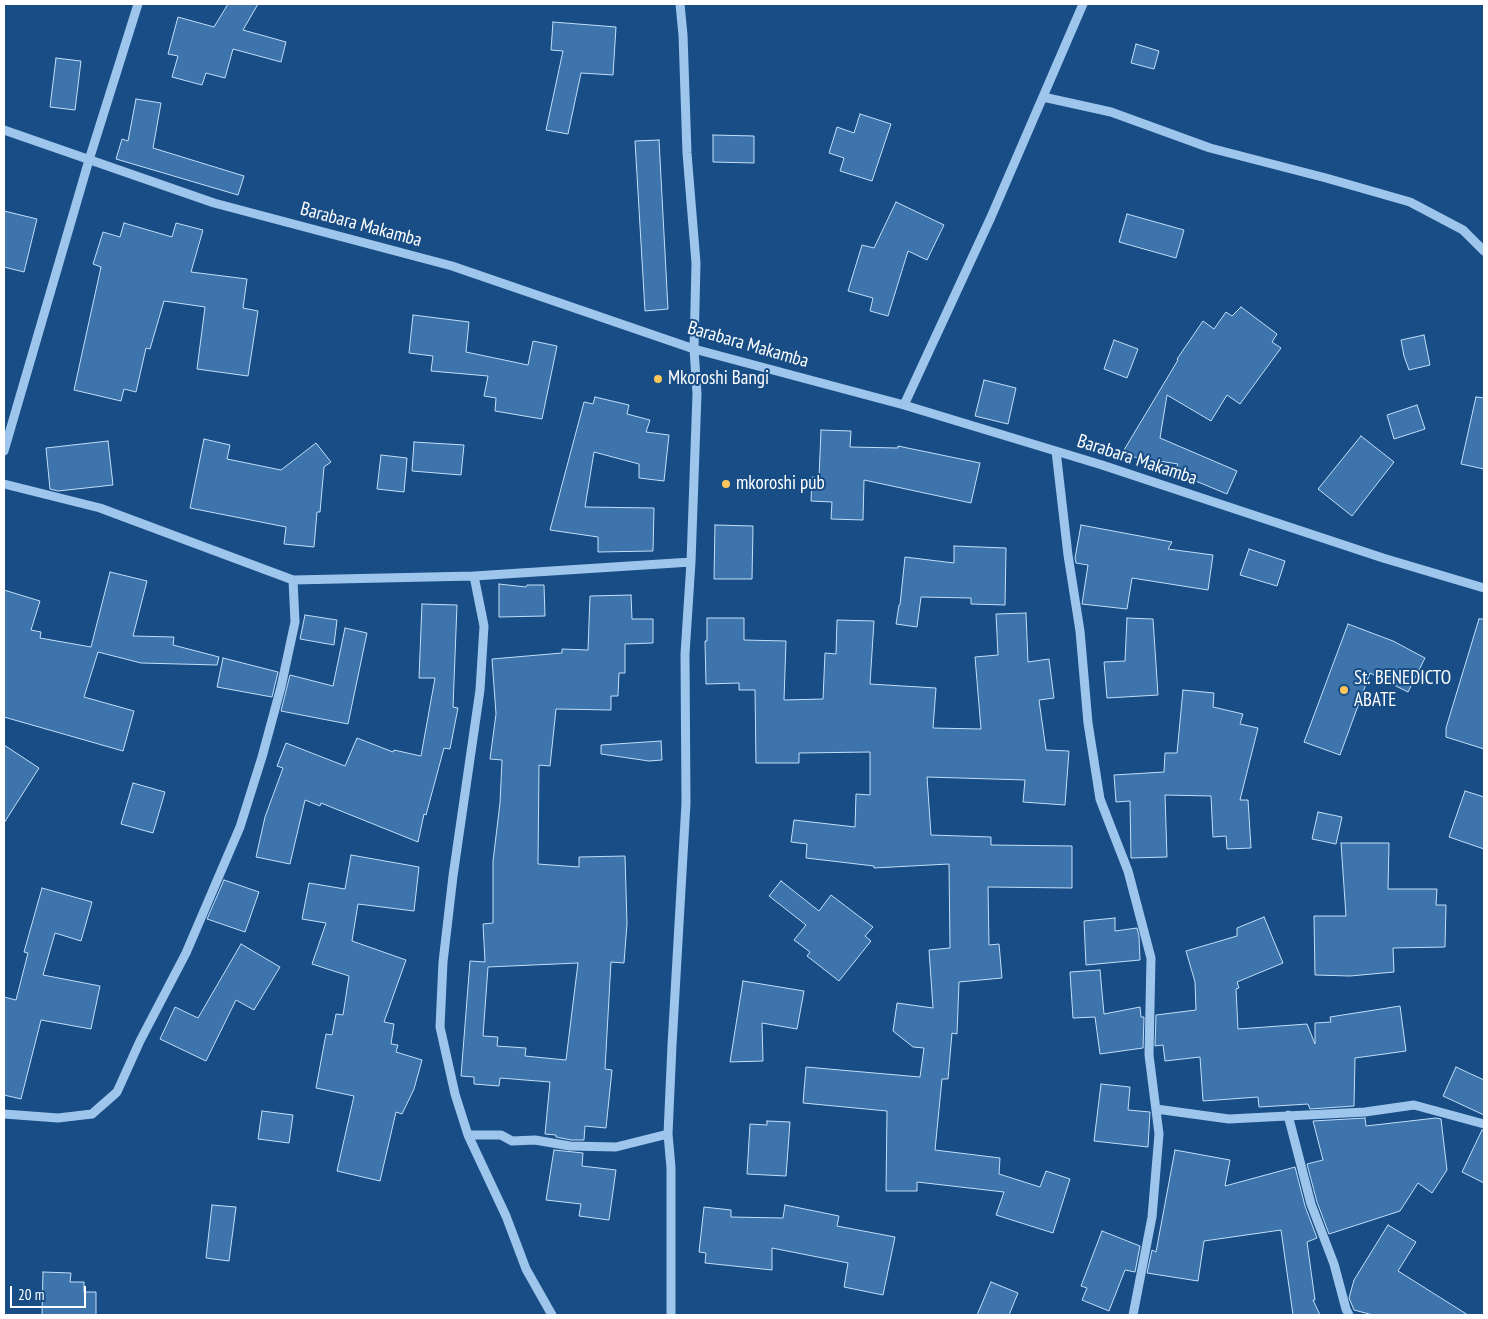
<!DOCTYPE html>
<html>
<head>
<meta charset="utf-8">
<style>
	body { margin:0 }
	#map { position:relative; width:1488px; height:1319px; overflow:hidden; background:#184d85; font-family:"PT Sans Narrow",sans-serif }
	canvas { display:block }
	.frame { position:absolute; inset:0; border:5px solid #fff; pointer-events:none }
	.scale { position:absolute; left:10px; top:1286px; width:76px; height:22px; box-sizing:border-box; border:2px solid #fff; border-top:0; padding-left:6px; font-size:15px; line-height:18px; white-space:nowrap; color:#fff; -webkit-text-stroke:4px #184d85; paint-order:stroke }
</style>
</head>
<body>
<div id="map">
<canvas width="1488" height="1319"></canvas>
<div class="frame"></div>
<div class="scale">20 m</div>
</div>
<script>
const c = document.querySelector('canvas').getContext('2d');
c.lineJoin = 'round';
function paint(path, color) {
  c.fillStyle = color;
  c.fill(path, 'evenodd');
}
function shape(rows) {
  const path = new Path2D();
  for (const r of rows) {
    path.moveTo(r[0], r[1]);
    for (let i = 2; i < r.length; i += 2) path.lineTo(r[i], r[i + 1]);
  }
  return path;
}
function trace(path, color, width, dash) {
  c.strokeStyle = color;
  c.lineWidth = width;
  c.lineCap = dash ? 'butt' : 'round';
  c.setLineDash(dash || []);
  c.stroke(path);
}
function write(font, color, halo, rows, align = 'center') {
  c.font = font + ' "PT Sans Narrow",sans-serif';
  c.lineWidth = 4;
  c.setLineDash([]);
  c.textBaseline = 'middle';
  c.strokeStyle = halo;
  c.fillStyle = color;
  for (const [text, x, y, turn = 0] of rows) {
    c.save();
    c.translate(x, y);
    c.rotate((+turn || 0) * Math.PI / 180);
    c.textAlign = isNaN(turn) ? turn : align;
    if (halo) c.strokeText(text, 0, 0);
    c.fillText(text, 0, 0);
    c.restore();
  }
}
const building = shape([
	[228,4,258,4,243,30,286,42,281,62,233,49,225,78,206,73,202,85,172,77,178,56,168,54,178,17,214,27,228,4],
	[553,22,616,27,613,75,581,73,568,134,546,130,563,51,551,50,553,22],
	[1136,44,1159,51,1154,69,1131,63,1136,44],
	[56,58,81,61,75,110,50,107,56,58],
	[136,99,161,103,153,148,244,176,238,195,116,159,122,139,128,141,136,99],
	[860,114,891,124,872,181,840,171,844,158,829,153,837,127,854,133,860,114],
	[713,135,754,136,754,163,713,162,713,135],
	[659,140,668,309,645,311,635,141,659,140],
	[896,202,944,225,927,260,908,251,888,316,870,311,873,298,848,291,862,245,874,248,896,202],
	[4,211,37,219,24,272,4,267,4,211],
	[1127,214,1184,230,1176,258,1119,242,1127,214],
	[124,223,172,237,176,223,203,230,191,272,247,279,243,308,258,311,248,376,197,369,205,307,164,301,150,349,146,348,136,392,124,389,121,401,74,390,101,267,93,264,103,232,120,237,124,223],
	[1241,307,1277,334,1272,342,1281,348,1240,404,1227,395,1211,421,1167,395,1160,438,1237,471,1227,494,1174,472,1178,464,1121,455,1178,360,1177,359,1203,321,1214,329,1226,312,1232,316,1241,307],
	[413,315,469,322,466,352,528,365,533,341,557,346,542,419,495,411,496,398,484,396,488,376,431,371,433,356,409,353,413,315],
	[1424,335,1430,365,1409,370,1404,356,1401,340,1424,335],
	[1114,340,1138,349,1127,378,1104,369,1114,340],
	[984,380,1016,388,1008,424,975,416,984,380],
	[595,397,629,405,627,414,650,420,646,432,669,435,664,481,639,478,639,464,594,452,585,507,654,508,653,551,598,552,598,537,550,530,584,402,593,404,595,397],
	[1476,397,1484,398,1484,469,1461,464,1476,397],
	[1417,405,1425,429,1394,439,1387,415,1417,405],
	[821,430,851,431,850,447,898,448,898,446,980,463,971,503,864,480,863,520,831,519,832,502,811,501,812,477,819,478,821,430],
	[1361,436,1394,462,1352,516,1318,489,1361,436],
	[204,439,230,445,227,459,281,470,316,443,331,462,324,467,320,512,317,512,314,547,284,544,286,527,190,508,204,439],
	[108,441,113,485,58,491,50,489,46,448,108,441],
	[414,442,464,445,461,475,412,471,414,442],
	[381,455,407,458,404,492,377,489,381,455],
	[715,525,753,526,752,579,714,579,715,525],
	[1081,525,1172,542,1168,549,1213,555,1208,590,1132,578,1127,609,1082,604,1088,565,1076,563,1075,558,1081,525],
	[954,546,1006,548,1005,605,971,604,971,598,921,597,917,627,896,624,899,605,900,605,905,557,954,563,954,546],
	[1249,549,1285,561,1277,586,1240,575,1249,549],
	[110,572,147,581,133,636,174,637,173,645,219,657,217,665,141,663,98,652,84,697,134,711,123,751,4,717,4,590,40,601,31,630,41,632,40,638,91,647,110,572],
	[499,584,526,587,527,585,544,585,545,616,499,617,499,584],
	[631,595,632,619,653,619,653,643,625,644,625,673,619,673,618,696,611,696,611,710,556,709,550,766,539,765,538,864,579,867,579,857,625,856,627,924,624,963,611,962,605,1069,612,1070,606,1128,585,1126,584,1140,571,1140,556,1137,556,1135,545,1134,550,1082,500,1078,499,1086,474,1084,474,1077,461,1076,470,961,485,962,483,924,493,923,493,861,500,803,502,760,490,759,496,714,492,659,562,653,562,649,588,650,590,596,631,595],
	[578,963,566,1060,525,1056,526,1048,497,1046,498,1037,483,1036,488,967,578,963],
	[422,604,457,605,453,707,458,708,450,749,444,748,426,815,424,814,418,842,321,803,320,806,305,800,290,864,256,857,265,817,283,768,277,766,286,743,345,766,357,738,393,752,394,750,421,756,435,678,419,678,422,604],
	[1026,613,1028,662,1049,659,1054,698,1039,700,1046,750,1069,751,1065,805,1023,802,1025,780,927,777,931,835,991,837,991,845,1072,846,1072,888,988,887,989,945,999,944,1002,978,959,982,957,1034,952,1033,948,1079,942,1079,935,1150,1000,1158,999,1174,1040,1187,1046,1171,1070,1179,1053,1233,996,1215,1004,1192,917,1182,917,1191,886,1191,887,1111,803,1103,806,1067,920,1077,924,1048,913,1047,893,1031,897,1003,933,1008,929,950,950,948,949,864,874,868,874,866,806,858,807,844,791,842,794,820,855,827,856,794,870,795,870,752,799,753,799,763,756,763,755,690,739,690,739,683,706,684,705,641,707,641,707,618,744,618,744,640,786,641,784,700,823,699,825,653,836,654,837,620,874,621,870,684,936,688,933,728,981,729,975,657,998,655,996,614,1026,613],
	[305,615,337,620,334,645,300,639,305,615],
	[1127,618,1153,619,1158,695,1107,698,1104,662,1125,661,1127,618],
	[1479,619,1484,619,1484,749,1446,737,1446,728,1479,619],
	[1348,624,1393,641,1425,658,1408,692,1370,673,1340,755,1304,742,1348,624],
	[345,628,367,633,348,724,281,711,290,675,333,686,345,628],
	[223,658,278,672,272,697,217,687,223,658],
	[1183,690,1214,693,1213,707,1243,714,1240,724,1258,728,1240,800,1248,800,1251,848,1227,849,1226,836,1213,837,1211,796,1165,795,1167,857,1131,858,1130,801,1116,802,1114,775,1164,772,1165,753,1177,753,1183,690],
	[661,741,662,760,649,761,601,754,601,745,661,741],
	[4,745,39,768,4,823,4,745],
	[133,783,165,792,153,833,121,824,133,783],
	[1465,791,1484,797,1484,849,1449,837,1465,791],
	[1318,812,1342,817,1336,844,1312,839,1318,812],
	[1341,843,1389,843,1388,889,1437,889,1436,905,1446,905,1445,947,1393,948,1394,972,1350,976,1315,975,1314,916,1346,916,1341,843],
	[351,855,419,867,414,911,358,904,352,941,406,960,384,1022,394,1024,391,1044,398,1045,396,1052,422,1060,414,1089,402,1114,396,1112,380,1181,337,1171,354,1096,316,1088,326,1034,332,1035,336,1014,343,1015,349,976,312,964,326,923,302,919,309,883,345,889,351,855],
	[224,880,259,892,245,932,207,919,224,880],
	[781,881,819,911,831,895,873,927,865,936,871,941,839,981,807,956,810,952,794,940,806,925,769,896,781,881],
	[42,888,92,902,81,941,55,933,43,975,100,986,91,1029,41,1020,21,1099,4,1095,4,997,16,1000,28,953,24,952,42,888],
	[1264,917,1283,963,1237,982,1239,988,1236,989,1238,1029,1307,1024,1315,1044,1315,1023,1331,1022,1330,1017,1400,1006,1406,1051,1355,1058,1354,1106,1310,1109,1308,1104,1259,1107,1258,1097,1203,1101,1200,1057,1165,1061,1163,1045,1155,1046,1156,1015,1196,1010,1195,982,1186,951,1237,936,1237,928,1264,917],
	[1115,918,1115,931,1137,928,1139,936,1140,960,1086,965,1084,921,1115,918],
	[241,944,280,967,254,1010,236,1000,206,1061,160,1039,175,1007,198,1018,241,944],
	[1100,970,1104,1014,1140,1007,1141,1017,1144,1017,1143,1048,1100,1054,1095,1017,1073,1018,1070,972,1100,970],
	[743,981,804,991,797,1029,762,1023,763,1061,730,1062,743,981],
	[1456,1067,1484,1080,1484,1115,1443,1096,1456,1067],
	[1101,1084,1130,1087,1128,1110,1150,1112,1148,1147,1094,1141,1101,1084],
	[262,1111,293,1115,289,1143,258,1139,262,1111],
	[1365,1118,1366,1126,1436,1118,1441,1119,1447,1170,1432,1193,1418,1183,1400,1211,1329,1234,1317,1202,1307,1164,1323,1160,1313,1121,1365,1118],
	[767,1121,790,1122,786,1176,747,1174,750,1124,767,1125,767,1121],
	[1482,1130,1484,1130,1484,1183,1462,1172,1482,1130],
	[554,1150,583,1153,582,1166,616,1170,609,1220,579,1216,581,1204,546,1200,554,1150],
	[1175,1150,1230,1160,1225,1186,1295,1167,1305,1206,1317,1238,1307,1242,1315,1300,1313,1300,1320,1315,1293,1315,1281,1230,1204,1241,1198,1281,1147,1273,1152,1250,1156,1252,1175,1150],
	[212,1205,236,1207,229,1261,206,1258,212,1205],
	[785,1205,839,1216,837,1226,895,1237,883,1295,844,1287,848,1263,772,1248,772,1270,705,1263,706,1253,699,1252,704,1207,731,1210,731,1217,783,1218,785,1205],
	[1388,1225,1416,1242,1398,1271,1468,1315,1373,1315,1354,1310,1349,1298,1354,1280,1388,1225],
	[1102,1231,1140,1246,1135,1272,1125,1270,1109,1311,1082,1300,1087,1288,1081,1286,1102,1231],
	[43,1272,71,1273,70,1282,84,1282,84,1292,96,1292,96,1315,42,1315,43,1272],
	[991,1282,1018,1293,1009,1315,977,1315,991,1282]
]);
paint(building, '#3d74ac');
trace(building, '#c3def9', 1);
trace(shape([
	[1043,97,1111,112,1210,148,1326,178,1410,202,1463,230,1484,251],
	[4,130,214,203,452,266,694,349,904,405,1102,465,1383,558,1484,588],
	[904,405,991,217,1083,4],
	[4,451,89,160,138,4],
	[1056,451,1068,555,1080,631,1088,723,1100,799,1128,871,1151,958,1149,1055,1159,1134,1152,1217,1133,1315],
	[4,484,100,508,293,580,474,576,691,562],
	[474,576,484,626,480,690,453,876,443,962,440,1027,455,1094,468,1135,506,1216,526,1269,552,1315],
	[1156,1109,1229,1119,1365,1112,1414,1105,1484,1124],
	[4,1114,58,1118,92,1114,117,1092,140,1041,186,953,240,827,262,757,281,687,295,622,293,580],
	[1288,1115,1311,1204,1334,1264,1346,1309,1349,1315],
	[468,1135,501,1135,512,1141,535,1140,570,1146,616,1147,668,1134],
	[671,1315,671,1168,668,1134,672,1045,686,803,685,654,691,562,697,394,694,349,696,263,687,153,683,35,680,4]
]), '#9ec5ec', 9);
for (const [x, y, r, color] of [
	[658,379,5,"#ffc659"],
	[726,484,5,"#ffc659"],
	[1344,690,5,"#ffc659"]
]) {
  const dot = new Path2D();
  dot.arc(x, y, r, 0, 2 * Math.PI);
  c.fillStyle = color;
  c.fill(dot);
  trace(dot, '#184d85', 2);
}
write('19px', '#fff', '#184d85', [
	["Barabara Makamba",361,225,15],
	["Barabara Makamba",748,345,16],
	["Barabara Makamba",1137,460,18]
]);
write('19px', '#fff', '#184d85', [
	["Mkoroshi Bangi",668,379],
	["mkoroshi pub",736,484],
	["St. BENEDICTO",1354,679],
	["ABATE",1354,701]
], 'left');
</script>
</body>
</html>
